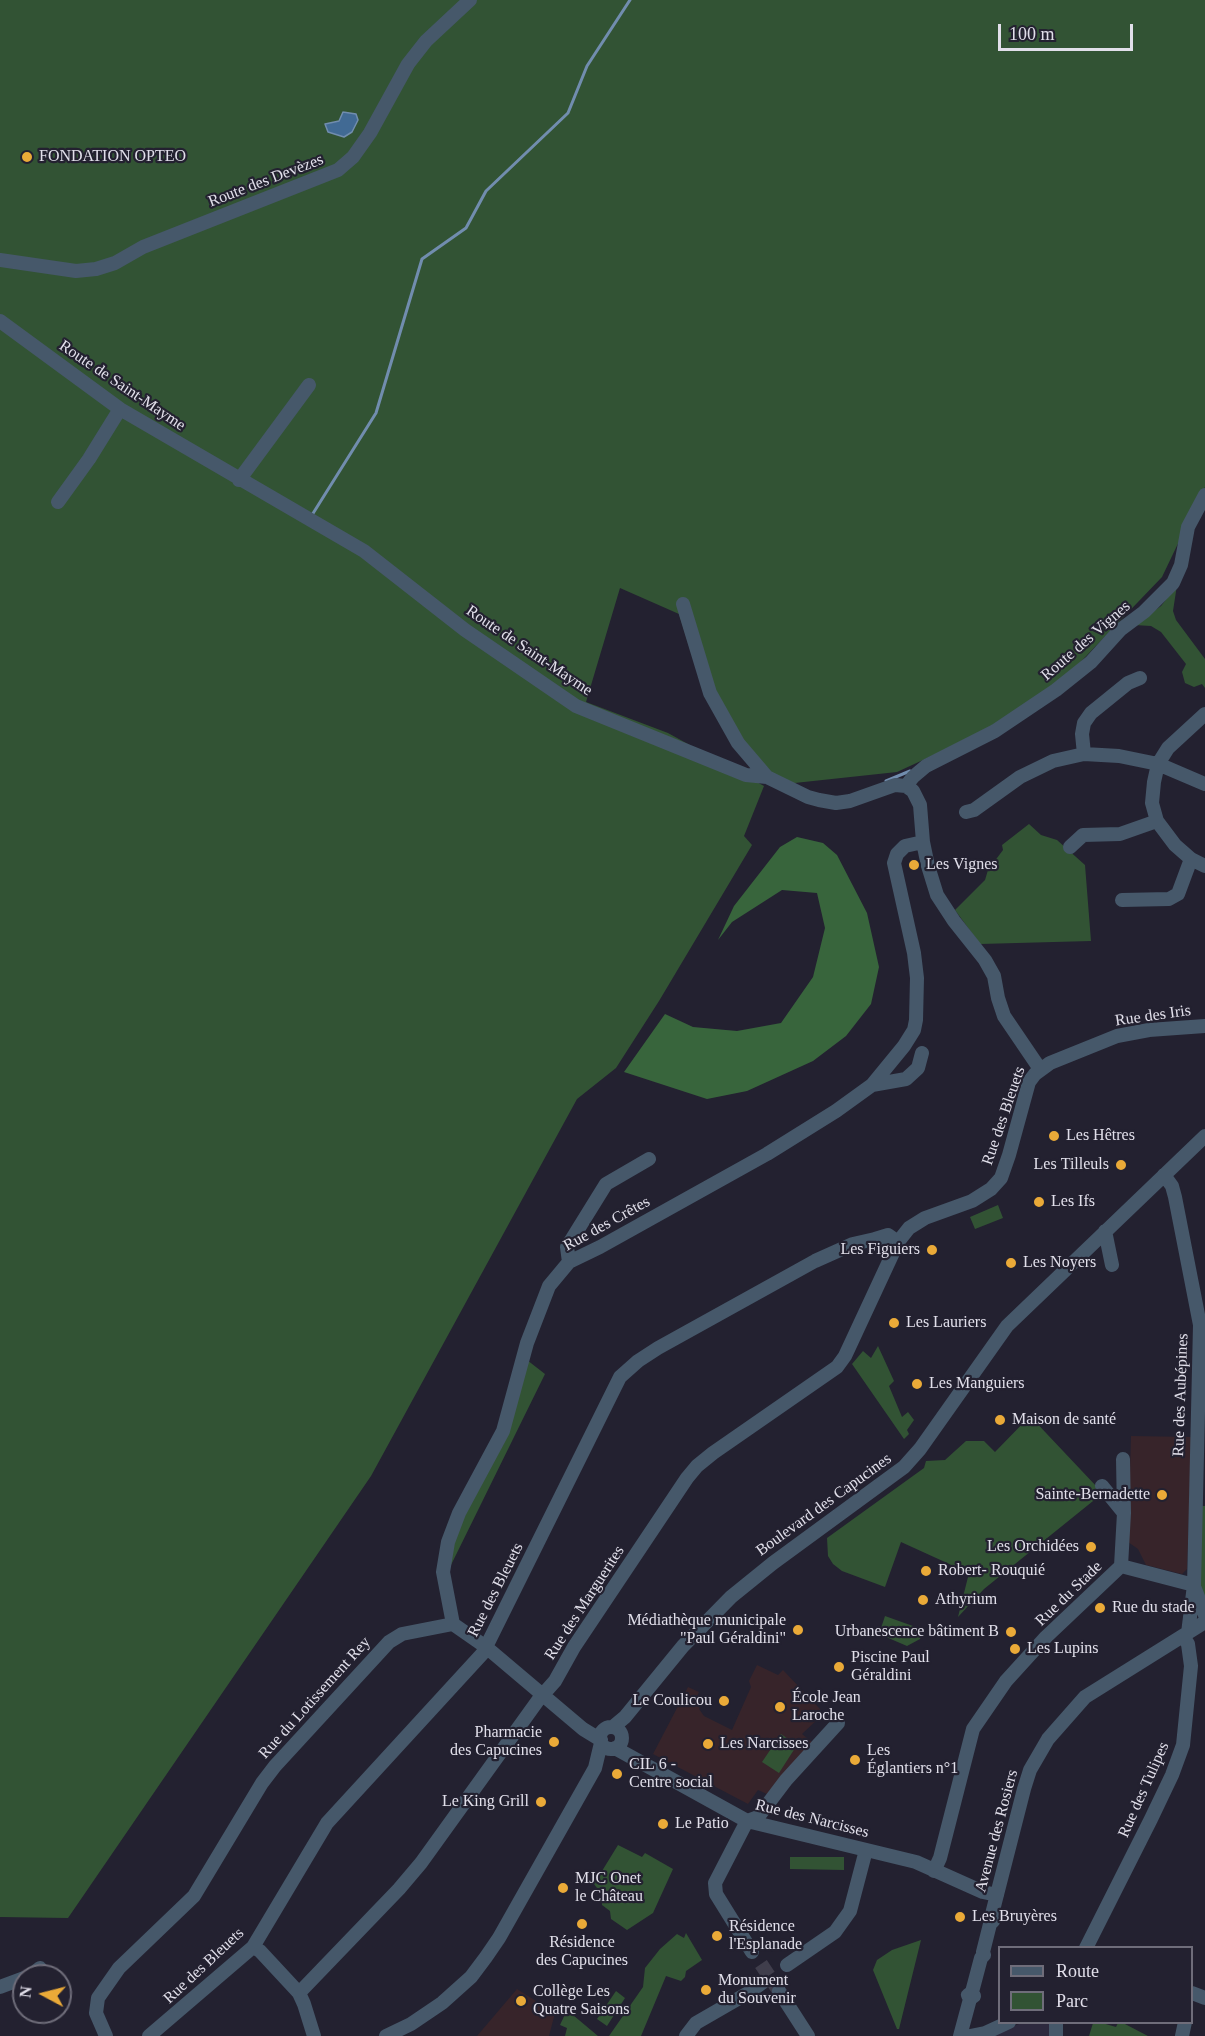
<!DOCTYPE html>
<html>
<head>
<meta charset="utf-8">
<style>
	body { margin:0 }
	#map { position:relative; width:1205px; height:2036px; overflow:hidden; background:#232130; font-family:Georgia,serif }
	canvas { display:block }
	.legend { position:absolute; left:998px; top:1946px; width:195px; height:78px; box-sizing:border-box; background:#232130; border:2px solid #6f6d7a; margin:0; padding:8px 10px; list-style:none; font-size:18px; color:#e1dfea }
	.legend li { display:flex; align-items:center; gap:12px; height:30px }
	.legend b { width:30px; border:2px solid #6f6d7a }
	.north { position:absolute; left:12px; top:1964px; width:60px; height:60px; box-sizing:border-box; background:#232130; border:2px solid #6f6d7a; border-radius:50%; rotate:277deg; font-size:16px; font-weight:700; line-height:24px; text-align:center; color:#e1dfea }
	.north::after { content:''; display:block; margin:auto; width:21px; height:27px; background:#eaaa38; clip-path:polygon(50% 0,100% 100%,50% 72%,0 100%) }
	.scale { position:absolute; left:998px; top:24px; width:135px; height:27px; box-sizing:border-box; border:3px solid #e1dfea; border-top:0; padding-left:8px; font-size:18px; line-height:21px; white-space:nowrap; color:#e1dfea; -webkit-text-stroke:4px #232130; paint-order:stroke }
</style>
</head>
<body>
<div id="map">
<canvas width="1205" height="2036"></canvas>
<ul class="legend">
<li><b style="height:8px;background:#46586a"></b>Route</li>
<li><b style="height:16px;background:#325334"></b>Parc</li>
</ul>
<div class="north">N</div>
<div class="scale">100 m</div>
</div>
<script>
const c = document.querySelector('canvas').getContext('2d');
c.lineJoin = 'round';
function paint(path, color) {
  c.fillStyle = color;
  c.fill(path, 'evenodd');
}
function shape(rows) {
  const path = new Path2D();
  for (const r of rows) {
    if (r.length === 3) {
      path.moveTo(r[0] + r[2], r[1]);
      path.arc(r[0], r[1], r[2], 0, 2 * Math.PI);
      continue;
    }
    path.moveTo(r[0], r[1]);
    for (let i = 2; i < r.length; i += 2) path.lineTo(r[i], r[i + 1]);
  }
  return path;
}
function trace(path, color, width, dash) {
  c.strokeStyle = color;
  c.lineWidth = width;
  c.lineCap = dash ? 'butt' : 'round';
  c.setLineDash(dash || []);
  c.stroke(path);
}
function write(font, color, halo, rows, align = 'center') {
  c.font = font + ' Georgia,serif';
  c.lineWidth = 4.5;
  c.setLineDash([]);
  c.textBaseline = 'middle';
  c.strokeStyle = halo;
  c.fillStyle = color;
  for (const [text, x, y, turn = 0] of rows) {
    c.save();
    c.translate(x, y);
    c.rotate((+turn || 0) * Math.PI / 180);
    c.textAlign = isNaN(turn) ? turn : align;
    if (halo) c.strokeText(text, 0, 0);
    c.fillText(text, 0, 0);
    c.restore();
  }
}
paint(shape([
	[1022,2023,1051,2023,1051,2036,985,2036]
]), '#2d293e');
paint(shape([
	[1131,1436,1192,1437,1187,1569,1182,1574,1146,1565,1138,1549,1128,1542],
	[757,1665,778,1675,783,1670,820,1709,820,1717,802,1734,812,1742,767,1794,758,1790,748,1804,653,1754,688,1687,699,1692,695,1701,701,1704,699,1709,704,1716,732,1730,751,1687,749,1681],
	[517,1989,555,2013,549,2036,477,2036]
]), '#37242a');
paint(shape([
	[0,0,1205,0,1205,487,1162,577,1067,676,988,730,897,772,776,785,704,694,679,614,620,588,586,702,668,733,764,786,744,836,752,845,659,1001,616,1068,577,1099,371,1476,68,1918,0,1917],
	[1177,585,1173,611,1176,620,1205,659,1205,688,1202,684,1194,687,1185,683,1182,672,1186,664,1161,632,1151,626,1134,625,1161,606],
	[1029,824,1041,835,1057,840,1085,865,1091,941,980,944,955,910,985,880,988,870,1003,850,1002,845],
	[998,1205,1003,1218,975,1229,970,1217],
	[878,1346,894,1381,889,1386,902,1417,908,1412,914,1420,907,1430,909,1434,904,1439,852,1364,863,1351,871,1358],
	[527,1360,545,1374,451,1565,451,1544],
	[1030,1416,1097,1487,1098,1497,984,1589,958,1617,969,1573,901,1542,885,1587,842,1571,833,1564,828,1556,827,1538,924,1468,926,1461,945,1460,966,1441,984,1441,995,1452],
	[1200,1506,1205,1506,1205,1603,1198,1584],
	[885,1616,924,1630,920,1639,907,1646,879,1634],
	[781,1734,797,1745,779,1773,762,1762],
	[618,1845,642,1857,645,1853,673,1869,653,1913,627,1930,611,1919,610,1911,602,1905,602,1895,594,1884],
	[790,1857,844,1857,844,1870,790,1869],
	[686,1933,702,1960,686,1971,685,1977,681,1981,666,1976,641,2036,609,2036,643,1987,645,1968,660,1949,677,1934,684,1938],
	[921,1940,899,2029,897,2029,873,1970,877,1960,892,1950],
	[616,1991,625,1998,607,2026,597,2019],
	[567,2010,598,2036,565,2036,567,2028,560,2025],
	[1093,2023,1102,2023,1116,2027,1118,2023,1123,2023,1148,2036,1089,2036]
]), '#325334');
paint(shape([
	[797,837,823,843,837,855,867,913,879,967,871,1004,846,1036,813,1061,747,1091,707,1099,624,1072,665,1014,693,1027,737,1031,781,1023,813,977,825,928,817,893,782,890,732,922,718,940,734,906,780,847]
]), '#38653c');
const water = shape([
	[343,112,356,114,358,120,352,132,344,137,328,132,325,124,339,121,343,112]
]);
paint(water, '#416a94');
trace(water, '#718dae', 1.5);
trace(shape([
	[312,515,376,413,422,259,466,228,486,191,568,113,587,66,630,0],
	[886,781,910,771]
]), '#718dae', 3);
trace(shape([
	[761,1964,779,1991]
]), '#403e4c', 14, [14, 7]);
trace(shape([
	[0,260,76,271,96,269,115,263,143,247,338,170,353,157,370,133,408,64,426,41,470,0],
	[0,321,120,409,364,551,465,630,576,706,746,775,767,777,808,797,819,800,836,803,850,801,895,785,906,786,913,791,920,805,923,842,928,866,937,895,954,921,985,960,994,976,998,998,1004,1016,1040,1069],
	[239,480,309,385],
	[58,502,89,459,120,409],
	[683,604,710,693,738,743,767,777],
	[1205,714,1168,748,1158,764,1154,782,1152,803,1157,821,1175,845,1191,859,1205,866],
	[1084,754,1082,734,1084,723,1091,713,1128,683,1140,678],
	[906,786,913,777,926,766,995,731,1056,690,1091,662,1120,630,1144,612,1173,583,1181,565,1188,527,1205,495],
	[966,812,974,810,1020,777,1053,761,1084,754,1119,756,1158,764,1205,784],
	[1070,847,1083,835,1120,834,1157,821],
	[1122,900,1169,899,1178,894,1191,859],
	[872,1085,904,1046,914,1030,916,1020,917,978,914,953,894,863,897,854,905,846,923,842],
	[1164,1175,1172,1186,1175,1197,1200,1325,1194,1585,1188,1633],
	[1105,1231,1112,1265],
	[893,1253,875,1239,888,1235,898,1242],
	[569,1262,567,1247,606,1184,649,1159],
	[1102,1486,1124,1513],
	[1121,1566,1124,1513,1123,1459],
	[1121,1566,1194,1585],
	[1195,1589,1205,1615],
	[453,1624,443,1572,448,1542,459,1513,503,1431,527,1343,549,1286,569,1262,600,1247,767,1154,836,1111,872,1085,906,1079,918,1068,922,1053],
	[453,1624,486,1647,583,1729,601,1740],
	[613,1727,625,1717,683,1646,731,1597,773,1563,904,1467,920,1449,1007,1326,1205,1136],
	[611,1738,11],
	[615,1748,747,1821,916,1862,983,1892,997,1895],
	[934,1871,940,1858,973,1729,1006,1681,1046,1637,1121,1566],
	[253,1947,260,1951,299,1993,304,2004,314,2036],
	[1086,1948,1151,1819,1172,1775,1183,1745,1191,1666,1188,1644,1183,1636],
	[752,1952,716,1894,715,1883,747,1821,758,1817,786,1780,838,1723],
	[787,1965,835,1932,850,1911,866,1850],
	[30,1976,40,1968],
	[0,1987,24,1978],
	[779,1991,808,2036],
	[299,1993,399,1889,421,1863,539,1699,555,1681,574,1647,687,1478,697,1466,713,1453,837,1367,845,1356,898,1242,909,1228,925,1218,972,1201,991,1189,1001,1178,1009,1155,1029,1082,1035,1074,1050,1063,1117,1036,1149,1030,1205,1026],
	[1192,1993,1205,1998],
	[970,1999,968,1995,972,1992,981,1958,984,1955,983,1952,990,1924,993,1921,991,1918,1024,1789,1030,1770,1048,1739,1085,1697,1205,1622],
	[106,2036,96,2013,98,1998,119,1968,194,1896,262,1783,275,1766,389,1642,402,1634,453,1624],
	[149,2036,253,1947,327,1823,483,1653,620,1377,638,1361,658,1348,815,1261,853,1244,875,1239],
	[386,2036,411,2024,442,2003,471,1977,486,1957,499,1938,595,1768,601,1743],
	[686,2036,696,2023,748,1993,763,1982],
	[960,2036,970,1999,974,1996,972,1993],
	[970,2036,985,2033,1009,2022],
	[1056,2036,1056,2022],
	[1182,2036,1185,2022]
]), '#46586a', 14);
for (const [x, y, r, color] of [
	[27,157,6,"#eaaa38"],
	[914,865,6,"#eaaa38"],
	[1054,1136,6,"#eaaa38"],
	[1121,1165,6,"#eaaa38"],
	[1039,1202,6,"#eaaa38"],
	[932,1250,6,"#eaaa38"],
	[1011,1263,6,"#eaaa38"],
	[894,1323,6,"#eaaa38"],
	[917,1384,6,"#eaaa38"],
	[1000,1420,6,"#eaaa38"],
	[1162,1495,6,"#eaaa38"],
	[1091,1547,6,"#eaaa38"],
	[926,1571,6,"#eaaa38"],
	[923,1600,6,"#eaaa38"],
	[1100,1608,6,"#eaaa38"],
	[798,1630,6,"#eaaa38"],
	[1011,1632,6,"#eaaa38"],
	[1015,1649,6,"#eaaa38"],
	[839,1667,6,"#eaaa38"],
	[724,1701,6,"#eaaa38"],
	[780,1707,6,"#eaaa38"],
	[554,1742,6,"#eaaa38"],
	[708,1744,6,"#eaaa38"],
	[855,1760,6,"#eaaa38"],
	[617,1774,6,"#eaaa38"],
	[541,1802,6,"#eaaa38"],
	[663,1824,6,"#eaaa38"],
	[563,1888,6,"#eaaa38"],
	[960,1917,6,"#eaaa38"],
	[582,1924,6,"#eaaa38"],
	[717,1936,6,"#eaaa38"],
	[706,1990,6,"#eaaa38"],
	[521,2001,6,"#eaaa38"]
]) {
  const dot = new Path2D();
  dot.arc(x, y, r, 0, 2 * Math.PI);
  c.fillStyle = color;
  c.fill(dot);
  trace(dot, '#232130', 2);
}
write('16px', '#e1dfea', '#232130', [
	["FONDATION OPTEO",39,157],
	["Les Vignes",926,865],
	["Les Hêtres",1066,1136],
	["Les Tilleuls",1109,1165,"right"],
	["Les Ifs",1051,1202],
	["Les Figuiers",920,1250,"right"],
	["Les Noyers",1023,1263],
	["Les Lauriers",906,1323],
	["Les Manguiers",929,1384],
	["Maison de santé",1012,1420],
	["Sainte-Bernadette",1150,1495,"right"],
	["Les Orchidées",1079,1547,"right"],
	["Robert- Rouquié",938,1571],
	["Athyrium",935,1600],
	["Rue du stade",1112,1608],
	["Médiathèque municipale",786,1621,"right"],
	["\"Paul Géraldini\"",786,1639,"right"],
	["Urbanescence bâtiment B",999,1632,"right"],
	["Les Lupins",1027,1649],
	["Piscine Paul",851,1658],
	["Géraldini",851,1676],
	["École Jean",792,1698],
	["Laroche",792,1716],
	["Le Coulicou",712,1701,"right"],
	["Pharmacie",542,1733,"right"],
	["des Capucines",542,1751,"right"],
	["Les Narcisses",720,1744],
	["Les",867,1751],
	["Églantiers n°1",867,1769],
	["CIL 6 -",629,1765],
	["Centre social",629,1783],
	["Le King Grill",529,1802,"right"],
	["Le Patio",675,1824],
	["MJC Onet",575,1879],
	["le Château",575,1897],
	["Les Bruyères",972,1917],
	["Résidence",729,1927],
	["l'Esplanade",729,1945],
	["Résidence",582,1943,"center"],
	["des Capucines",582,1961,"center"],
	["Monument",718,1981],
	["du Souvenir",718,1999],
	["Collège Les",533,1992],
	["Quatre Saisons",533,2010]
], 'left');
write('16px', '#e1dfea', '#232130', [
	["Route des Devèzes",266,181,-21],
	["Route de Saint-Mayme",122,386,34],
	["Route des Vignes",1086,641,-41],
	["Route de Saint-Mayme",529,651,34],
	["Rue des Iris",1153,1016,-8],
	["Rue des Bleuets",1004,1116,-71],
	["Rue des Crêtes",607,1224,-29],
	["Rue des Aubépines",1181,1395,-88],
	["Boulevard des Capucines",824,1505,-36],
	["Rue des Bleuets",496,1590,-63],
	["Rue du Stade",1069,1594,-44],
	["Rue des Marguerites",585,1603,-57],
	["Rue du Lotissement Rey",315,1698,-48],
	["Rue des Tulipes",1144,1790,-66],
	["Rue des Narcisses",812,1819,14],
	["Avenue des Rosiers",997,1831,-75],
	["Rue des Bleuets",204,1966,-43]
]);
</script>
</body>
</html>
